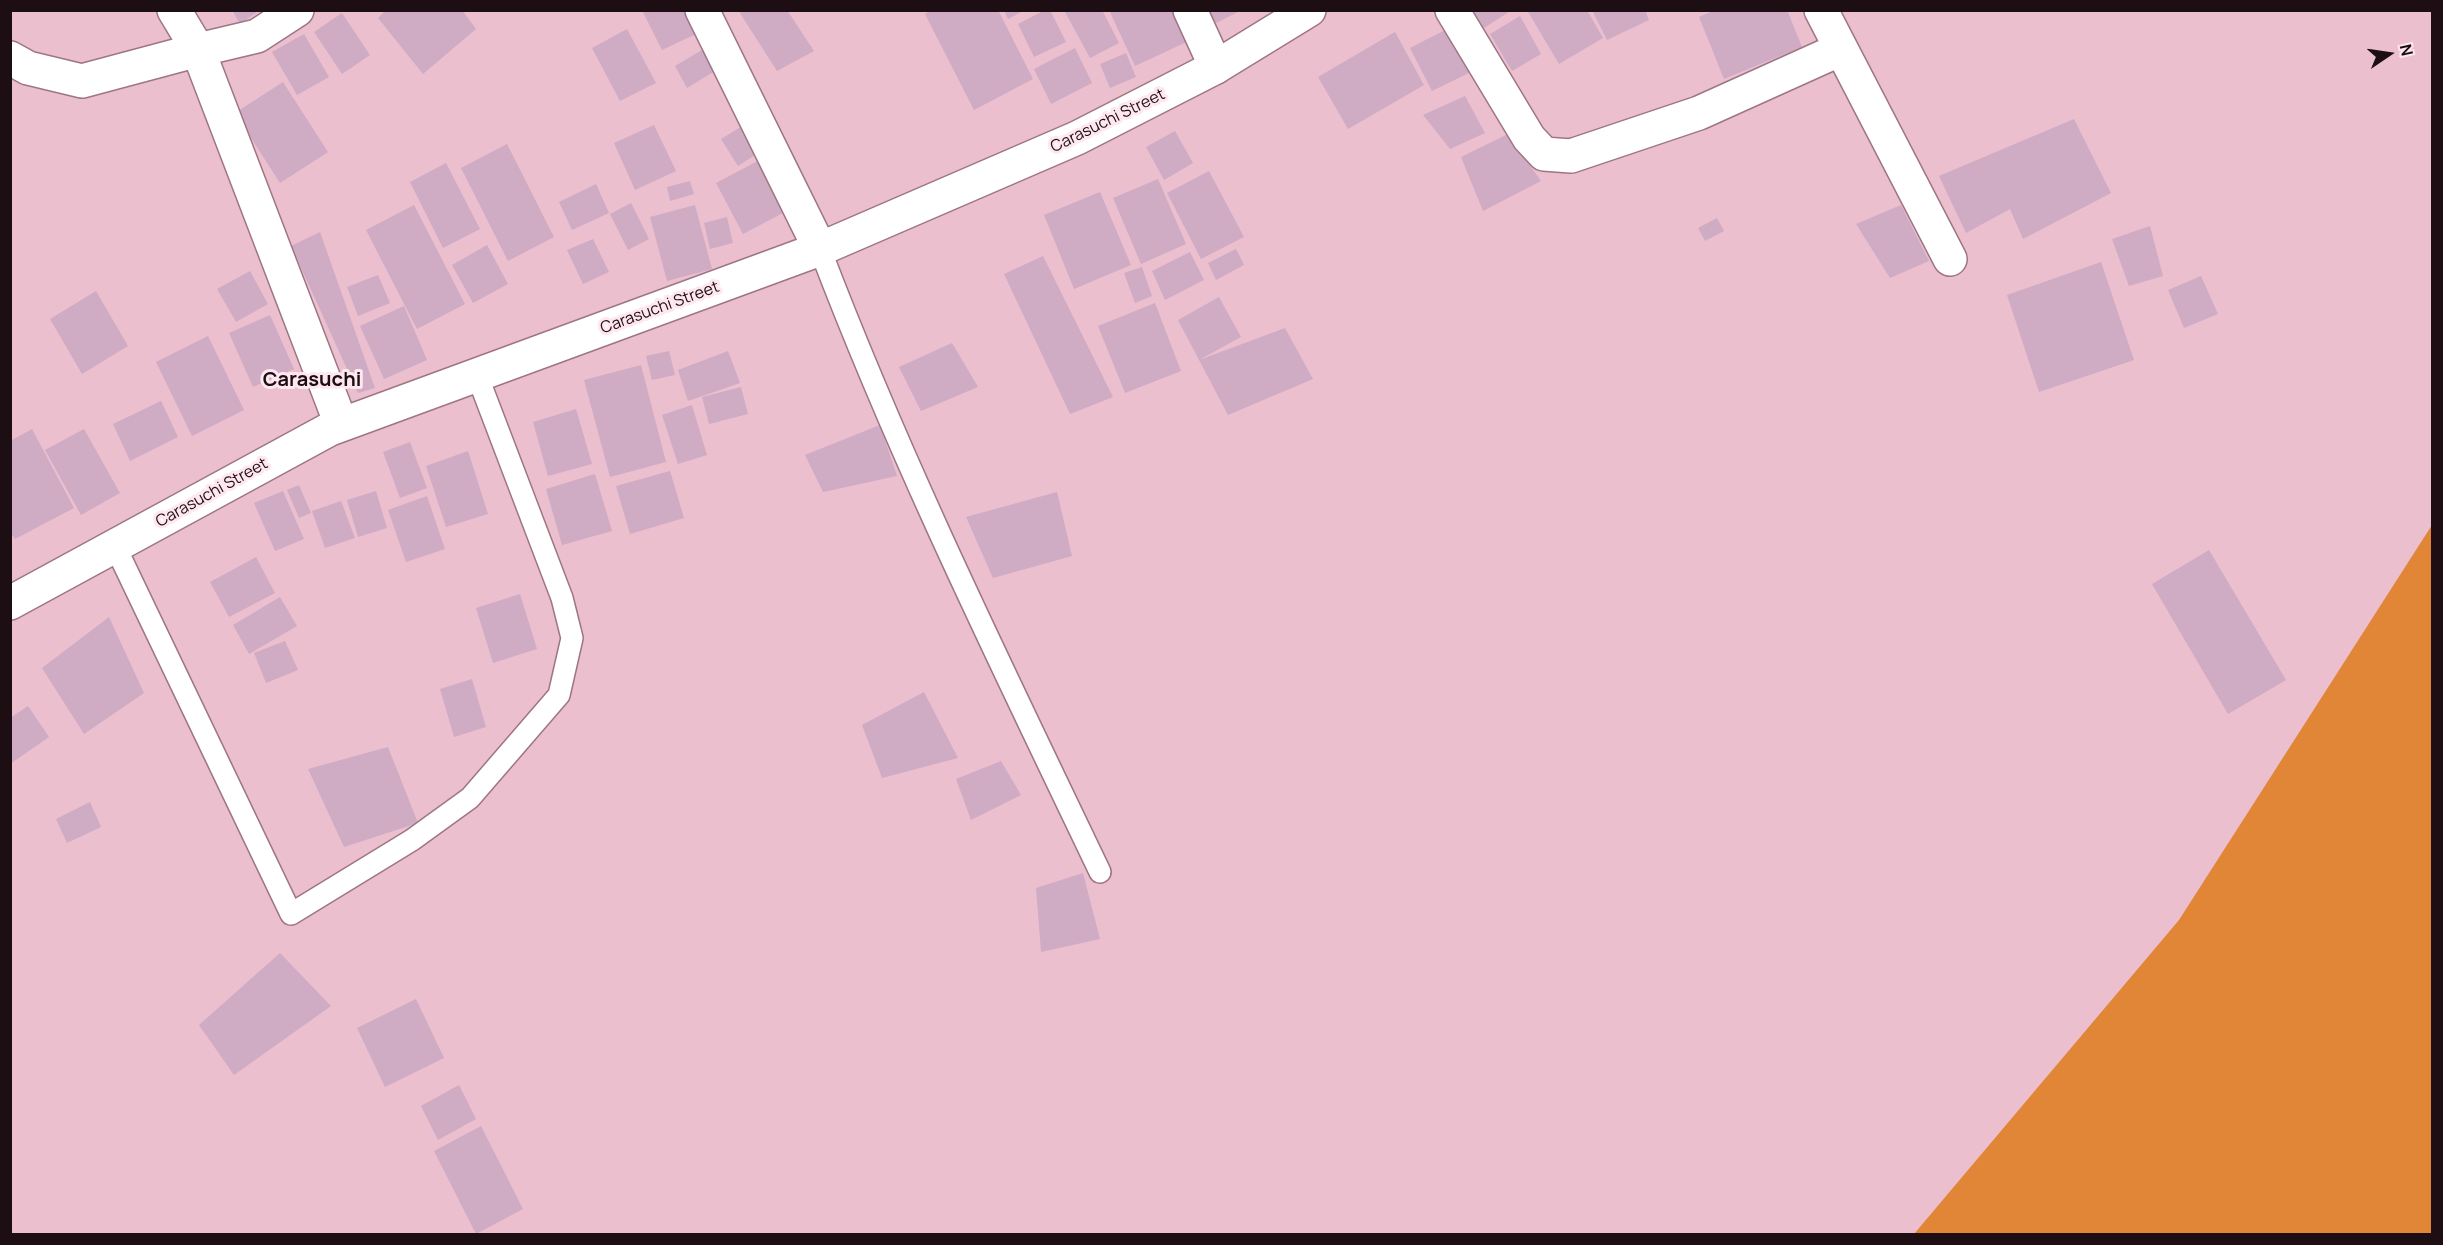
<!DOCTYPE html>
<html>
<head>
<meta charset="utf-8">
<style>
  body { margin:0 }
  #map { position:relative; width:2443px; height:1245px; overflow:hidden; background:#ebbfce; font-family:Manrope,sans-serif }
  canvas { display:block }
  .frame { position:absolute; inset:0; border:12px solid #1d0e14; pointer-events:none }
  .north { position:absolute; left:2359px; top:24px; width:60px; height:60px; -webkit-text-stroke:4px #fee7ee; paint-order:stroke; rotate:77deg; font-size:16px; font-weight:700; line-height:24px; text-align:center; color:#1d0e14 }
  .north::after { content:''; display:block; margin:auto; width:21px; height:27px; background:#1d0e14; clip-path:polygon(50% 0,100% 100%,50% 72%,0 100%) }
</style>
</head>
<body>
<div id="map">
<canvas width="2443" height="1245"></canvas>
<div class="frame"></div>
<div class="north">N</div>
</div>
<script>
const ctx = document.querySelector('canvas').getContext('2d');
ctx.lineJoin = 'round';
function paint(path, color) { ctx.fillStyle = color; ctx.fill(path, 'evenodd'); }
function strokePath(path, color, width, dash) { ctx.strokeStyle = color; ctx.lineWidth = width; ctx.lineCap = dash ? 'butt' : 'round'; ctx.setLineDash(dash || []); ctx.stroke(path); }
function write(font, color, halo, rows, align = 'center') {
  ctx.font = font + ' Manrope,sans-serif'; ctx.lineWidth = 6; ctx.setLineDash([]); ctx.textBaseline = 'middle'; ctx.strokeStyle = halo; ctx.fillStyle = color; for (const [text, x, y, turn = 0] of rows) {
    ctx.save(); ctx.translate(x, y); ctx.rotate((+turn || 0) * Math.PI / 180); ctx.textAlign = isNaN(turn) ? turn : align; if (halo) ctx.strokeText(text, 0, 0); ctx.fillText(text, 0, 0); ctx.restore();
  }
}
paint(new Path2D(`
  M 2432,525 L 2432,1234 L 1914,1234 L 2179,920 Z`), '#e18537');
paint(new Path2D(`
  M 232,10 L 260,10 L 240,24 Z
  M 386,10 L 462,10 L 476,29 L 423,74 L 378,18 Z
  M 642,10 L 687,10 L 698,33 L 662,50 Z
  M 738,10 L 787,10 L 814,51 L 777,71 Z
  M 931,10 L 998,10 L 1033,79 L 974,110 L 925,14 Z
  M 1004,10 L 1025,10 L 1008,19 Z
  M 1045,10 L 1050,10 L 1066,42 L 1034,57 L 1018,24 Z
  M 1064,10 L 1102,10 L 1119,43 L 1090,58 Z
  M 1109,10 L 1180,10 L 1193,39 L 1135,66 Z
  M 1207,10 L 1242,10 L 1214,24 Z
  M 1462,10 L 1512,10 L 1476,33 Z
  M 1527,10 L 1587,10 L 1603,38 L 1559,64 Z
  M 1592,10 L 1645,10 L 1649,20 L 1607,40 Z
  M 1715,10 L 1787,10 L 1802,47 L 1724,79 L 1699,17 Z
  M 342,13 L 370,55 L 342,74 L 314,32 Z
  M 1520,16 L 1541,54 L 1512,71 L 1490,34 Z
  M 1453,26 L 1475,70 L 1432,91 L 1410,48 Z
  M 627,29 L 656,83 L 620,101 L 592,48 Z
  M 1395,32 L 1424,85 L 1348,129 L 1318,77 Z
  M 304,34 L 329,77 L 297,95 L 272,52 Z
  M 1075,48 L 1092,83 L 1051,104 L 1034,69 Z
  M 702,50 L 715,71 L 687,88 L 675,66 Z
  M 1126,53 L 1136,77 L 1110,88 L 1100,64 Z
  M 283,82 L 328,152 L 280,183 L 235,113 Z
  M 1465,96 L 1485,133 L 1450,149 L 1423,115 Z
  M 2074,119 L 2111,193 L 2023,239 L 2010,209 L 1966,233 L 1939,176 Z
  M 747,123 L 763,150 L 738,166 L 721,139 Z
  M 654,125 L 676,171 L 635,190 L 614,143 Z
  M 1175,131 L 1193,163 L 1164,180 L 1146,147 Z
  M 1508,134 L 1541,181 L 1483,211 L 1461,157 Z
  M 507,144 L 554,237 L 508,261 L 461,168 Z
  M 771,154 L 798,205 L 743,234 L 716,183 Z
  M 446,163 L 480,229 L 443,248 L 410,182 Z
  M 1209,171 L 1244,237 L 1201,259 L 1167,193 Z
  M 1158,179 L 1186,244 L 1141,264 L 1113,198 Z
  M 690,181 L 694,194 L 670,201 L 667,187 Z
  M 596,184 L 609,213 L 572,230 L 559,202 Z
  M 1100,192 L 1131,265 L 1074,289 L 1044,215 Z
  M 631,203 L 649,239 L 628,250 L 610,214 Z
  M 414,205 L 465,304 L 417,329 L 366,230 Z
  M 695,205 L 712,269 L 667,281 L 650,217 Z
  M 1901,205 L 1929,261 L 1890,278 L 1856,224 Z
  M 727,217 L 733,243 L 710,249 L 704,223 Z
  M 1717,218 L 1724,231 L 1705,241 L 1698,228 Z
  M 2150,226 L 2163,276 L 2129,286 L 2112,239 Z
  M 320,232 L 375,388 L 358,393 L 291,246 Z
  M 593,239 L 609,272 L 583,284 L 567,250 Z
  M 487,245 L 508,284 L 473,303 L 452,265 Z
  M 1236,249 L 1244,265 L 1216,280 L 1208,263 Z
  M 1190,252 L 1204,280 L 1165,300 L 1152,271 Z
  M 1043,256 L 1113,397 L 1070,414 L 1004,274 Z
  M 2101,262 L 2134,360 L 2039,392 L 2007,295 Z
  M 1142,267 L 1152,296 L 1135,303 L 1124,273 Z
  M 250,271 L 268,304 L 236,322 L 217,289 Z
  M 378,275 L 390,303 L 358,316 L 347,287 Z
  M 2201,276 L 2218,314 L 2184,328 L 2168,290 Z
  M 96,291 L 128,346 L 82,374 L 50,319 Z
  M 1219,297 L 1241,337 L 1199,360 L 1285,328 L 1313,379 L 1228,415 L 1178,320 Z
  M 1155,303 L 1181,371 L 1125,393 L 1098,326 Z
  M 404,306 L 427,360 L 384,379 L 360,326 Z
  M 270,315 L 294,369 L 253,387 L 229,333 Z
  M 208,336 L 244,410 L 192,436 L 156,362 Z
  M 952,343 L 978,387 L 921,411 L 899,367 Z
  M 669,351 L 675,375 L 652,380 L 646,356 Z
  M 728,351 L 740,383 L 688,401 L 678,370 Z
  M 641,365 L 666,462 L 610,477 L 584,380 Z
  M 741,387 L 748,414 L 709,424 L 702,397 Z
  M 161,401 L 178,437 L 130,461 L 113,424 Z
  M 692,405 L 707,455 L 678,464 L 662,415 Z
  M 576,409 L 592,464 L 548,476 L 533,422 Z
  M 880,425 L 897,476 L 823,492 L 805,455 Z
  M 32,429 L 74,508 L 15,539 L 10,532 L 10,441 Z
  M 84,429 L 120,493 L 81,515 L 45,450 Z
  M 410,442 L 427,488 L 400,498 L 383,452 Z
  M 468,451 L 488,514 L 446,527 L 426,466 Z
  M 670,471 L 684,518 L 630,534 L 616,486 Z
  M 595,474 L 612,531 L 562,545 L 546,489 Z
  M 299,485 L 311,513 L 299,518 L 287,490 Z
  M 283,491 L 304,539 L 275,551 L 254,503 Z
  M 376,491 L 387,528 L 358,537 L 347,500 Z
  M 1057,492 L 1072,556 L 993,578 L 966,517 Z
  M 427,496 L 445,549 L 406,562 L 388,510 Z
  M 341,501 L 355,538 L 325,548 L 312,511 Z
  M 2209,550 L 2286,680 L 2228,714 L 2152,584 Z
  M 256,557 L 275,593 L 229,617 L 210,582 Z
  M 520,594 L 537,649 L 493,663 L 476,608 Z
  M 280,597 L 297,626 L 249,654 L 233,625 Z
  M 109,617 L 144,693 L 84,734 L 42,668 Z
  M 285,641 L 298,670 L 266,683 L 254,653 Z
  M 472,679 L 486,727 L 454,737 L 440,689 Z
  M 924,692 L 958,758 L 882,778 L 862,725 Z
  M 28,706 L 49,737 L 10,764 L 10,718 Z
  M 388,747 L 418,823 L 344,847 L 308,769 Z
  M 1001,761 L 1021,795 L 971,820 L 956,779 Z
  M 90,802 L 101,827 L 67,843 L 56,819 Z
  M 1083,873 L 1100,939 L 1041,952 L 1036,888 Z
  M 280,953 L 331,1006 L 234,1075 L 199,1025 Z
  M 416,999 L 444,1058 L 385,1087 L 357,1028 Z
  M 459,1085 L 476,1119 L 438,1140 L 421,1106 Z
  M 481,1126 L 523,1209 L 476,1234 L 434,1151 Z`), '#cfabc4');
const lane = new Path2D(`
  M 820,249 C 901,462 1002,667 1100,872
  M 115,546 L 291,914 L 412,840 L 470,798 L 559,695 L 572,638 L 562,598 L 477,375`);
const street = new Path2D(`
  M 174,10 L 198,50 L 257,36 L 297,10
  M 702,10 L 820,249
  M 1190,10 L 1216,67
  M 1452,10 L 1529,138 L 1544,154 L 1571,156 L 1699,113 L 1841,49
  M 1821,10 L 1950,259
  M 10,58 L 28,68 L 82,81 L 198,50 L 341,424`);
const secondary = new Path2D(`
  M 10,603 L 330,429 L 820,249 L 1077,138 L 1216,67 L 1309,10`);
strokePath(lane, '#9e7683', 24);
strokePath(street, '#9e7683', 36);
strokePath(secondary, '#9e7683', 36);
strokePath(lane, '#fff', 21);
strokePath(street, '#fff', 33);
strokePath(secondary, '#fff', 33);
write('16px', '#1d0e14', '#fee7ee', [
  ["Carasuchi Street",1108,121,-26],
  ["Carasuchi Street",660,308,-20],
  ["Carasuchi Street",212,493,-29]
]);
write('bold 20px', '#1d0e14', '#fee7ee', [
  ["Carasuchi",312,380]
]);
</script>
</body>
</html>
